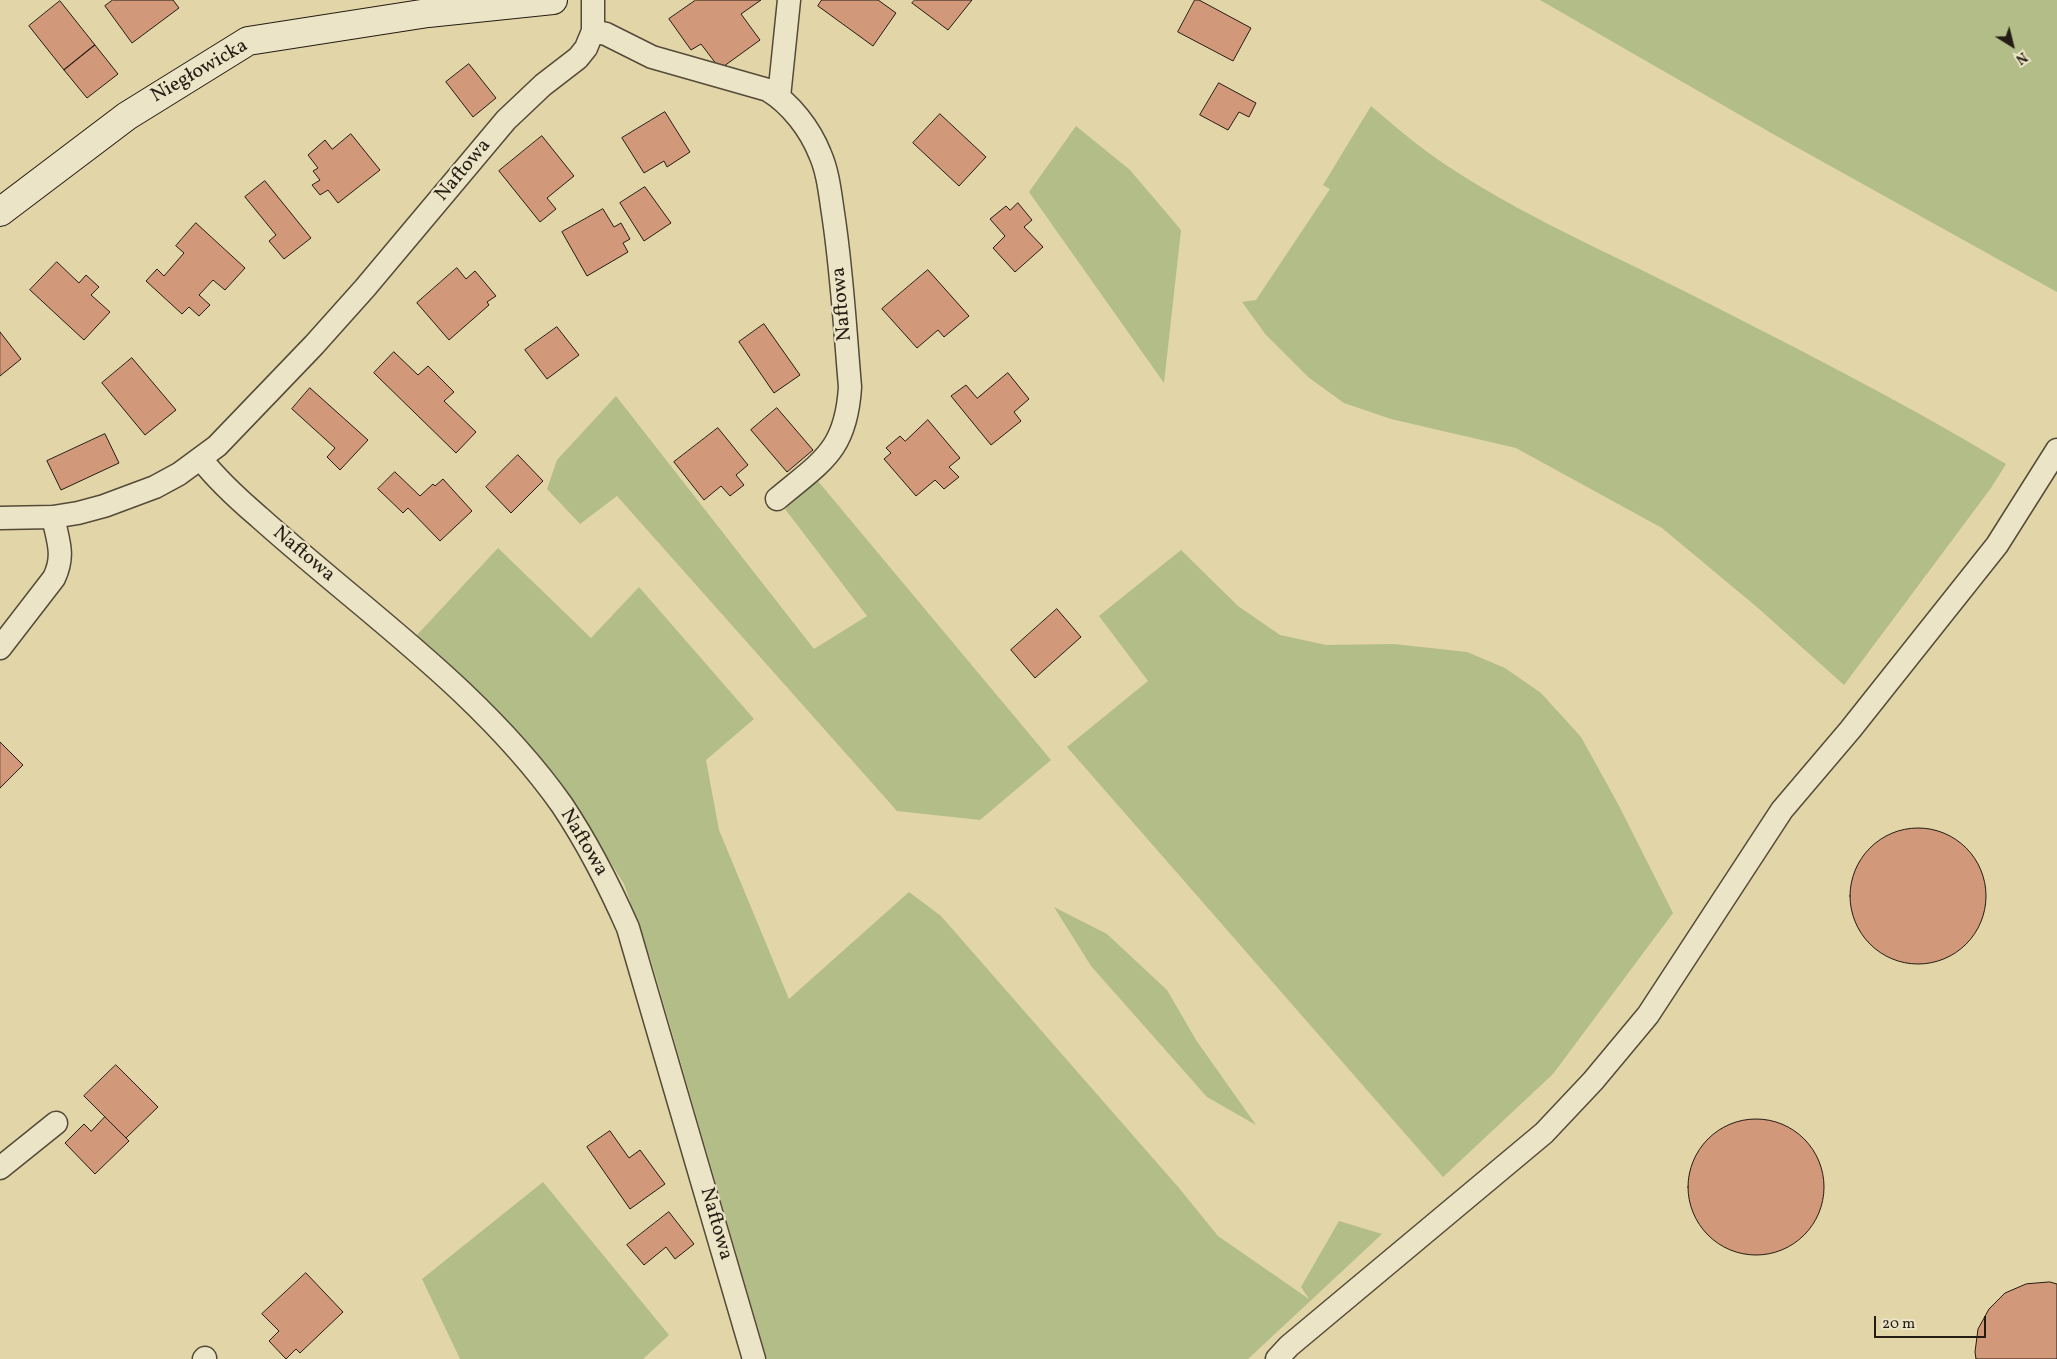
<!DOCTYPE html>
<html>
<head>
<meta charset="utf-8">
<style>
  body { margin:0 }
  #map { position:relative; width:2057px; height:1359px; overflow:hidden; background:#e2d5a8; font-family:Vollkorn,serif }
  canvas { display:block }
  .north { position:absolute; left:1987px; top:20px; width:50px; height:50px; -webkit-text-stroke:4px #ece4c6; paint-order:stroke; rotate:144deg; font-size:14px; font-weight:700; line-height:20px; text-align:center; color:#251c13 }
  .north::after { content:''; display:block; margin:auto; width:18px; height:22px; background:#251c13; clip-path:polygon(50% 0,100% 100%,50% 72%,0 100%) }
  .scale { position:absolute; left:1874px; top:1316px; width:112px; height:22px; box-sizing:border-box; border:2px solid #251c13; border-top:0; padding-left:6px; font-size:15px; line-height:18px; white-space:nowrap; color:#251c13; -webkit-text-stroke:4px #ece4c6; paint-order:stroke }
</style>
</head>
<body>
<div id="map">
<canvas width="2057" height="1359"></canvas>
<div class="north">N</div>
<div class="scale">20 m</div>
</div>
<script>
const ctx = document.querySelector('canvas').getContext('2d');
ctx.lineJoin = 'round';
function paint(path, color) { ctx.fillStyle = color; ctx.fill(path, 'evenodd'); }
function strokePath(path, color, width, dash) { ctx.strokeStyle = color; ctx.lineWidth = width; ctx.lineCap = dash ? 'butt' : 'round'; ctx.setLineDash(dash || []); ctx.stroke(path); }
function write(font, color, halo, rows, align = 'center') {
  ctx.font = font + ' Vollkorn,serif'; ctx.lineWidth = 4.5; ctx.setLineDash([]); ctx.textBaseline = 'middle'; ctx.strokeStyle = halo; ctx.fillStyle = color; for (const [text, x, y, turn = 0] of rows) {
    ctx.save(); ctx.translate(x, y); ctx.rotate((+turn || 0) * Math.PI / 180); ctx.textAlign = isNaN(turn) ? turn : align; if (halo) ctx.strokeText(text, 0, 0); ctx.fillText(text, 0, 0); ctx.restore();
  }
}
paint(new Path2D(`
  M 1540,0 L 2057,0 L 2057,292 L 1780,138 Z
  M 1371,106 C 1389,121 1407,137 1426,151 C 1502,206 1592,245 1676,287 C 1787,343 1898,399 2006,464 L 1991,488 L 1844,685 L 1758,608 L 1662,528 L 1516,448 L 1391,419 L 1344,403 L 1308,377 L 1266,335 L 1242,302 L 1256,300 L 1330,189 L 1323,185 Z
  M 1076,126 L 1130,170 L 1181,230 L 1164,383 L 1029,192 Z
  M 616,396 L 814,649 L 867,616 L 785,509 L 817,480 L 1051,760 L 980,820 L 897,811 L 617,496 L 580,524 L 547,489 L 557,460 Z
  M 498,548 L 591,638 L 639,587 L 754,719 L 706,760 L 719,830 L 789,999 L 909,892 L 941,916 L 1179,1188 L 1218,1236 L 1309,1299 L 1301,1287 L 1339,1221 L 1382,1234 L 1248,1359 L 767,1359 L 651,960 L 624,884 L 574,804 L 416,636 Z
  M 1181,550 L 1238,606 L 1280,635 L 1326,645 L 1394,644 L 1467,652 L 1505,668 L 1541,693 L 1581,737 L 1618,804 L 1673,913 L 1553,1074 L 1443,1177 L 1067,747 L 1148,681 L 1099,616 Z
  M 1054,907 L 1107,934 L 1167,990 L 1196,1040 L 1256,1125 L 1207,1097 L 1091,966 Z
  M 543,1182 L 669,1335 L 643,1359 L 460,1359 L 422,1279 Z`), '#b2bd88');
const building = new Path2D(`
  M 113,0 L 173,0 L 179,8 L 132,43 L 105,6 Z
  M 696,0 L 761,0 L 741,14 L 760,40 L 720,69 L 701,44 L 691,50 L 669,19 Z
  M 822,0 L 878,0 L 896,13 L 873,46 L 818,6 Z
  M 915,0 L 972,0 L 948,30 L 912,3 Z
  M 1195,0 L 1199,0 L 1251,28 L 1233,61 L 1178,32 Z
  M 60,1 L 95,45 L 64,70 L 29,26 Z
  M 95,45 L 118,74 L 87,98 L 64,70 Z
  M 469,64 L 496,98 L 473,117 L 446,82 Z
  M 1219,83 L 1256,103 L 1249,117 L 1239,112 L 1228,130 L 1200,115 Z
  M 665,112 L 690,152 L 667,167 L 664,161 L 644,173 L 622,138 Z
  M 940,114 L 986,157 L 959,186 L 913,143 Z
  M 351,134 L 380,170 L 338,203 L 328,190 L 320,195 L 312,185 L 320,180 L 313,171 L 318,168 L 308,155 L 325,140 L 332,149 Z
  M 542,136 L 574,176 L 547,198 L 556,209 L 540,222 L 499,171 Z
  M 265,181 L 311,238 L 284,259 L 269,241 L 276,235 L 245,197 Z
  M 645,187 L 671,223 L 644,241 L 620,203 Z
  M 1018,203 L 1032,220 L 1024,227 L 1043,247 L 1015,272 L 993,248 L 1005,236 L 990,219 L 1006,206 L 1010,210 Z
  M 603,209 L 614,227 L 621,223 L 630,239 L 623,243 L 628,252 L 587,276 L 562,232 Z
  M 196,223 L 245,268 L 225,290 L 213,280 L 199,295 L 210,305 L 199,316 L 189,307 L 182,314 L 146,281 L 157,269 L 164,276 L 184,253 L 176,246 Z
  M 57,262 L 79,283 L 86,275 L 99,287 L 91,295 L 110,312 L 84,340 L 30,290 Z
  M 457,268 L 466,279 L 475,271 L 496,296 L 487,302 L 489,305 L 449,340 L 417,303 Z
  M 928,270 L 969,316 L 944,337 L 938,330 L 917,348 L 882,309 Z
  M 764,324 L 800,375 L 774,393 L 739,342 Z
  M 557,327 L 579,355 L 547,379 L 525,350 Z
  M 0,332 L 21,359 L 0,376 Z
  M 394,352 L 418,375 L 428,366 L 454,392 L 444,401 L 476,432 L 456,453 L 374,373 Z
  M 132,358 L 176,410 L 145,435 L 102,383 Z
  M 1008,373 L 1029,399 L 1014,412 L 1021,421 L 991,445 L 951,396 L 966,385 L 977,398 Z
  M 310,388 L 368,440 L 340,470 L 327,457 L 335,448 L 292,409 Z
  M 777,408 L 813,450 L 787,472 L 751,430 Z
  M 928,420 L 960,458 L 949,467 L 959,477 L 944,489 L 935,480 L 916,496 L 884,459 L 891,453 L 886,448 L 900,436 L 905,441 Z
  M 718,428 L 748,465 L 736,475 L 744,485 L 730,496 L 721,486 L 704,500 L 674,462 Z
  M 105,434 L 119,463 L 61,490 L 47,461 Z
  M 518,455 L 543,481 L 511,513 L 486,487 Z
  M 395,472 L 420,496 L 433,484 L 435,486 L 443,479 L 472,511 L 440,541 L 408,508 L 403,513 L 378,489 Z
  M 1057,609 L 1081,637 L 1035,678 L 1011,650 Z
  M 0,742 L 23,765 L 0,788 Z
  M1850 896a68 68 0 1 1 136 0a68 68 0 1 1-136 0Z
  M 116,1065 L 158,1107 L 126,1138 L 84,1096 Z
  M 105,1117 L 129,1141 L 95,1174 L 65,1143 L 84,1124 L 91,1131 Z
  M1688 1187a68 68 0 1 1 136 0a68 68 0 1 1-136 0Z
  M 610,1131 L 629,1158 L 640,1150 L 665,1184 L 630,1209 L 587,1147 Z
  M 669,1212 L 694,1244 L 675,1259 L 666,1247 L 644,1265 L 627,1245 Z
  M 306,1273 L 343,1312 L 300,1353 L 296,1349 L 286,1359 L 269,1341 L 279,1331 L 262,1314 Z
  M 2050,1282 L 2057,1284 L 2057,1359 L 1976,1359 L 1975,1352 L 1978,1329 L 1989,1309 L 2005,1293 L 2026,1284 Z`);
paint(building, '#d19879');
strokePath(building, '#251c13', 1);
const lane = new Path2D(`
  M 593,31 L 606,34 L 652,57 L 768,90 C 791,104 810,129 820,154 C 828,172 830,193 833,213 C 842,271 845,329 850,387 C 846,451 822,461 777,499
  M 779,97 L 789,0
  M 201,459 C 218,481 238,499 259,517 C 288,543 318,568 348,593 C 425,657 504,723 562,805 C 588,844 609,885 628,928 L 754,1359
  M 0,518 L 53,517 L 78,513 L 104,506 L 155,487 L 179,474 L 217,446 L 314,345 L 365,288 L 506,120 L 543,85 L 578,58 L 586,48 L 593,31 L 593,0
  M 0,648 L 54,578 C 65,555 58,541 53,517
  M 0,1168 L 56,1123
  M 204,1359 L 205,1358
  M 1277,1359 L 1289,1346 L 1544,1133 L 1593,1081 L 1648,1015 L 1782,810 L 1850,730 L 1997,545 L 2057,450`);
const secondary = new Path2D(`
  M 0,212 L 127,116 L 248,41 L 428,13 L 553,0`);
strokePath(lane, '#544a38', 25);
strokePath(secondary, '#251c13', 30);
strokePath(lane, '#ece4c6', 22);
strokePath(secondary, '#ece4c6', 28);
write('20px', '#251c13', '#ece4c6', [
  ["Niegłowicka",200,72,-30],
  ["Naftowa",464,171,-50],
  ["Naftowa",843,304,-95],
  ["Naftowa",303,555,40],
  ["Naftowa",583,843,59],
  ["Naftowa",715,1224,74]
]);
</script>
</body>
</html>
